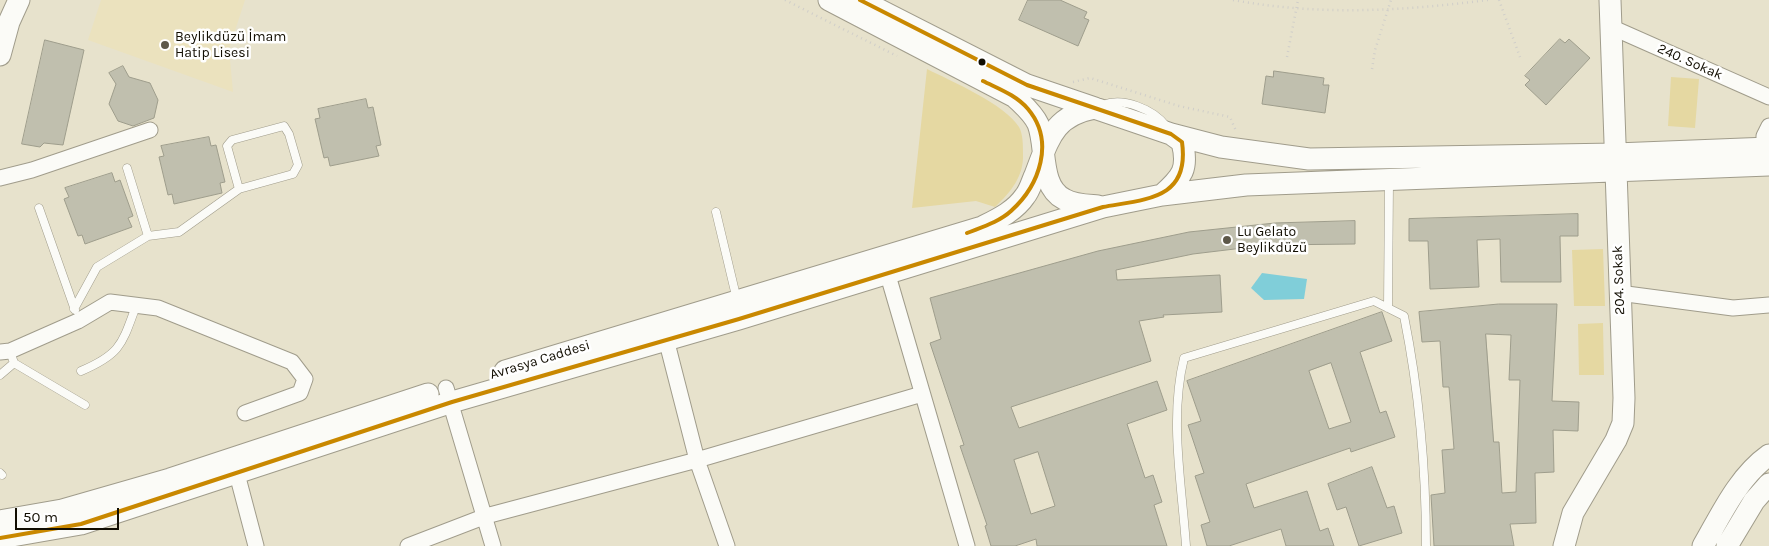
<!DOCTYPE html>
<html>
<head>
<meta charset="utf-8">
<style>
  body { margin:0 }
  #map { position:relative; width:1769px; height:546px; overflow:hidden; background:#e7e2cc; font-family:Karla,sans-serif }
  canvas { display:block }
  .scale { position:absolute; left:15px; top:508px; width:104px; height:22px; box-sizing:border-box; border:2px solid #120e02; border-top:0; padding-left:6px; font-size:15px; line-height:18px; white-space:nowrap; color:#120e02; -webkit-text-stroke:4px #fff; paint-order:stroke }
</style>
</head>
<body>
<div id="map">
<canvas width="1769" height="546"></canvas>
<div class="scale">50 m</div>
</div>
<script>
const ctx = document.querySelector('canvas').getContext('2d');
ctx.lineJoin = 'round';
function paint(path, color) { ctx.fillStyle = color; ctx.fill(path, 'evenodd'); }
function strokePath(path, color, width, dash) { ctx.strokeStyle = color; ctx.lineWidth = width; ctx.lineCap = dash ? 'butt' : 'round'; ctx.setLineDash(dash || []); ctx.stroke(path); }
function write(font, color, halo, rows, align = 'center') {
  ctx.font = font + ' Karla,sans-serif'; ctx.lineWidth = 5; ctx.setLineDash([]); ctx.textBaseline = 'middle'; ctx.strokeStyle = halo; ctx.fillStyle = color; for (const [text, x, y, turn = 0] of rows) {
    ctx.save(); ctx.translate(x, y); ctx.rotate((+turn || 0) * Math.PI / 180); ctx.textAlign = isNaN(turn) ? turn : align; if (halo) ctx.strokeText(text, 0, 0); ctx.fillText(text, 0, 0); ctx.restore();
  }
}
paint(new Path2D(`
  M 101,0 L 245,0 L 229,49 L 233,92 L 88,40 Z`), '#ebe2be');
paint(new Path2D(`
  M 927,69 C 951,81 1005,104 1019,127 C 1023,134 1023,145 1023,154 C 1024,176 1011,192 995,207 L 976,201 L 912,208 Z
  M 1671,77 L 1699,79 L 1695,128 L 1668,126 Z
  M 1603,249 L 1605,306 L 1574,306 L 1572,250 Z
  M 1603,323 L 1604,375 L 1579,375 L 1578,324 Z`), '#e5d8a2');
paint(new Path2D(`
  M 1262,273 L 1307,279 L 1304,299 L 1264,300 L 1251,288 Z`), '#80ced9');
const building = new Path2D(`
  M 1028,0 L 1060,0 L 1087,12 L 1084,18 L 1089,20 L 1078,46 L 1019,20 Z
  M 1560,39 L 1565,43 L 1569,39 L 1590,58 L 1546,105 L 1525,85 L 1530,80 L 1525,76 Z
  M 45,40 L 84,50 L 63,145 L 44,143 L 40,147 L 22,144 Z
  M 123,66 L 129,77 L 150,83 L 158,100 L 154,118 L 133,126 L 118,121 L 109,104 L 116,84 L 109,73 Z
  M 1274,71 L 1324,78 L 1323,85 L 1329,85 L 1325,113 L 1262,104 L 1266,76 L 1273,77 Z
  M 366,99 L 368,108 L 373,107 L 381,145 L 376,146 L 379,156 L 330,166 L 328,157 L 324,158 L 315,119 L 320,118 L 318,109 Z
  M 209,137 L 211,146 L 216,145 L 225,182 L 220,183 L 222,193 L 174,204 L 172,194 L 168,195 L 159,157 L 164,156 L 161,146 Z
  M 112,173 L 115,182 L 120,180 L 133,216 L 128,218 L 132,227 L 85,244 L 82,235 L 78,236 L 64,199 L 69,197 L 65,188 Z
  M 1578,214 L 1578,236 L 1560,236 L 1561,282 L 1501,282 L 1500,239 L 1477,240 L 1479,287 L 1430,289 L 1428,241 L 1409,241 L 1409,219 Z
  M 1355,221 L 1355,244 L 1268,245 L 1193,254 L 1116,270 L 1117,280 L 1220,275 L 1222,312 L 1163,315 L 1164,317 L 1139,321 L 1151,361 L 1011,407 L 1019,428 L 1157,381 L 1167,410 L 1127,424 L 1145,478 L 1153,475 L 1162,502 L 1154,505 L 1167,546 L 1037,546 L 1036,539 L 1015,546 L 991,546 L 985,526 L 987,525 L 960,446 L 964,445 L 930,343 L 941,339 L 930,298 L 1098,251 L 1189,232 L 1275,223 ZM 1038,452 L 1055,506 L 1031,514 L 1014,460 Z
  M 1499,304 L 1557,304 L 1552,401 L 1579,402 L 1578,431 L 1553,430 L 1554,472 L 1535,473 L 1536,523 L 1510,524 L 1514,546 L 1434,546 L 1431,495 L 1445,493 L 1442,450 L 1454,449 L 1449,387 L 1443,387 L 1440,341 L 1422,342 L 1419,312 ZM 1486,334 L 1511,335 L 1509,380 L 1520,380 L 1516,492 L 1502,493 L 1499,442 L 1494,442 Z
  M 1382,312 L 1392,341 L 1360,352 L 1380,413 L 1386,411 L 1395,437 L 1351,452 L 1350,448 L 1246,484 L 1254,508 L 1307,491 L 1320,531 L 1328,528 L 1334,546 L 1286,546 L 1281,529 L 1229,546 L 1207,546 L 1201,525 L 1210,522 L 1195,476 L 1204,473 L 1188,425 L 1201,421 L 1187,381 ZM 1331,363 L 1351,422 L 1329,429 L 1309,371 Z
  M 1372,467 L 1387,508 L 1394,506 L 1402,533 L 1359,546 L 1346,507 L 1337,510 L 1328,484 Z`);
paint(building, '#c0bfae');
strokePath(building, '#9e9d8c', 1);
const lane = new Path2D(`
  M 1103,105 C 1123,97 1153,109 1166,126
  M 127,168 L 148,236
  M 39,208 L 75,310
  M 716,212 L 737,300
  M 1388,308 L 1389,182
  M 74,309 L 97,267 L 148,236 L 179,232 L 239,189 L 293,174 L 298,165 L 289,134 L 284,126 L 232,140 L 227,146 L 239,189
  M 10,351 L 14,363 L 85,405
  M 81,371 C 121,354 122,344 136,306
  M 0,375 L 14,363
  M 0,473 L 2,475
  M 1186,546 C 1182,485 1169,419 1184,358 L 1374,301 L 1404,316 C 1419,391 1426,470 1426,546`);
const street = new Path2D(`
  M 1611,27 L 1769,97
  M 1764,148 L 1764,136 L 1769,126
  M 0,178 L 32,170 L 150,130
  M 887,272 L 967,546
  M 1619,293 L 1733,308 L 1769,305
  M 0,352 L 10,351 L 78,321 L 110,302 L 158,308 L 292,362 L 305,379 L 300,393 L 245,413
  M 446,388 L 493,546
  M 232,465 L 237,474 L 256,546
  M 408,546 L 486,516 L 697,460 L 666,339
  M 727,546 L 697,460 L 922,394`);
const secondary = new Path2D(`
  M 829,0 L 1015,97 C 1023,105 1033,113 1038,124 C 1047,147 1039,186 1064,199 C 1074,205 1087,205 1098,206
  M 860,0 L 1027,85 L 1171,134 L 1221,147 L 1309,159 L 1616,154 L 1769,148
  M 0,55 L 9,22 L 19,0
  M 1162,195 C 1182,177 1189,169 1182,142 L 1171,134
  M 505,371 L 982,227 C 998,219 1015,211 1025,196 C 1030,190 1032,181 1035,175 C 1049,139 1053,116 1095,108
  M 0,521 L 62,510 L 170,479 L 428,394
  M 0,538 L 81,524 L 452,402 L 739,319 L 1103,207 L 1162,195 L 1246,185 L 1769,165
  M 1564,546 L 1573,513 L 1616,440 L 1623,423 L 1624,398 L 1610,0
  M 1703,546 C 1721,515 1738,477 1769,455
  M 1727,546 L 1754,501 L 1769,484`);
strokePath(lane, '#a09c8b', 9);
strokePath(street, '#a09c8b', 17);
strokePath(secondary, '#a09c8b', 23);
strokePath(new Path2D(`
  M 785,0 L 897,56
  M 1233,0 C 1321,16 1401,11 1488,0
  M 1499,0 L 1520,57
  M 1287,57 L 1298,0
  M 1372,69 L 1375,50 L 1391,0
  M 1073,82 L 1090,78 L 1179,106 L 1230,117 L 1236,131`), '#d0cec9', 2.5, [1, 4]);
strokePath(lane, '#fbfbf7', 8);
strokePath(street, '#fbfbf7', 15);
strokePath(secondary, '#fbfbf7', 21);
strokePath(new Path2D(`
  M 967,233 C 982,227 999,222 1011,211 C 1040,185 1055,141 1028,109 C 1016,95 999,89 983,81
  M 0,538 L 81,524 L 452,402 L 739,319 L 1103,207 C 1147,199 1190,199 1182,142 L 1171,134 L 1027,85 L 860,0`), '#c98800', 4);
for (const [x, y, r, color] of [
  [165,45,5,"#5d5849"],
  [982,62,4.5,"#120e02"],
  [1227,240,5,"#5d5849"]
]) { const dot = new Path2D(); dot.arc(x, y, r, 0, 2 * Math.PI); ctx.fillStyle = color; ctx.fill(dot); strokePath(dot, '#fff', 2); }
write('14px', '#120e02', '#fff', [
  ["Beylikdüzü İmam",175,37],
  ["Hatip Lisesi",175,53],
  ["Lu Gelato",1237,232],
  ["Beylikdüzü",1237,248]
], 'left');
write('14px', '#120e02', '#fff', [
  ["240. Sokak",1690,62,24],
  ["204. Sokak",1619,280,-92],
  ["Avrasya Caddesi",540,360,-17]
]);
</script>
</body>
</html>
